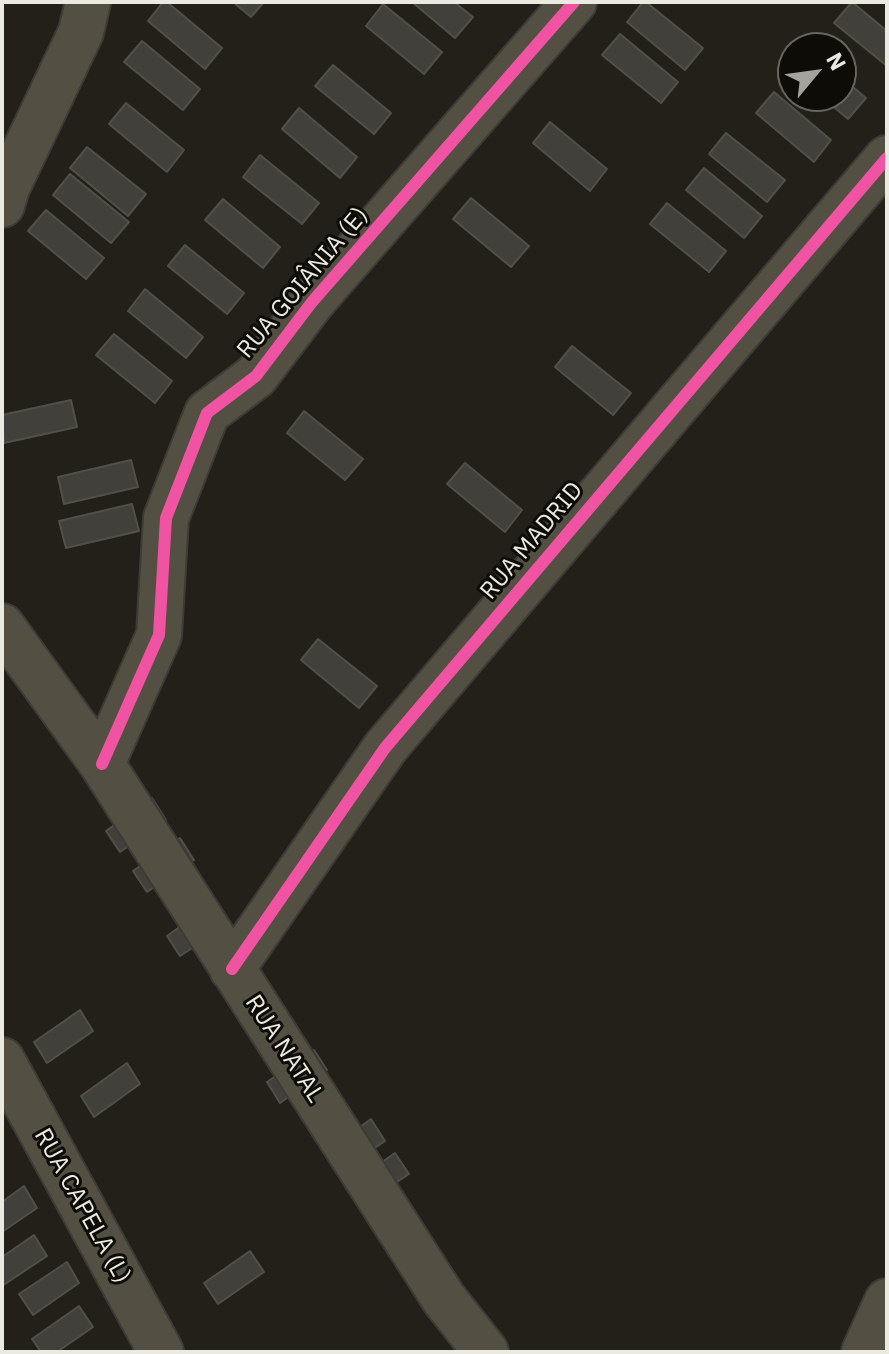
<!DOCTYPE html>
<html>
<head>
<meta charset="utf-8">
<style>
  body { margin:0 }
  #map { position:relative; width:889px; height:1354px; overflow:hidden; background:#222018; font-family:"IBM Plex Sans",sans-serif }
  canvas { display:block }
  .frame { position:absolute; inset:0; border:4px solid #ebeae1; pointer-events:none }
  .north { position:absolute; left:777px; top:32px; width:80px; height:80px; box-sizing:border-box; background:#0d0c06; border:2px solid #66655e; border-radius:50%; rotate:61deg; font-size:22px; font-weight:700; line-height:32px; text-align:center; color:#ebeae1 }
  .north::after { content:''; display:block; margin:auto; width:28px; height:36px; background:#a5a39b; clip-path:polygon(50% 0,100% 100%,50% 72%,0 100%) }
</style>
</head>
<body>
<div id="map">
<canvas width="889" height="1354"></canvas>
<div class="frame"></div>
<div class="north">N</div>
</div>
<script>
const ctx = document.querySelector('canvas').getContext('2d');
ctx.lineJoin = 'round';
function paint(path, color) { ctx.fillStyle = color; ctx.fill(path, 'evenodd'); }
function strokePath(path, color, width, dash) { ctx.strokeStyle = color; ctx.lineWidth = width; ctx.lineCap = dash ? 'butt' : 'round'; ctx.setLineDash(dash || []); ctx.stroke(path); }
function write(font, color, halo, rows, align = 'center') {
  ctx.font = font + ' "IBM Plex Sans",sans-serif'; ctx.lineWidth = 6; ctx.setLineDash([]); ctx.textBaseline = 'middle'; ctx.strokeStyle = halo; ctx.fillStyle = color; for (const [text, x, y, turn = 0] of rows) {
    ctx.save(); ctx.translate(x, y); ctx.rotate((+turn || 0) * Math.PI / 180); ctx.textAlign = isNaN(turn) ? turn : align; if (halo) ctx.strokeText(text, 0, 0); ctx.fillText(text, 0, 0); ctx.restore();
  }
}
const building = new Path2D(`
  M 163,2 L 167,2 L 222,48 L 205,69 L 148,21 Z
  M 233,2 L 264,2 L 251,17 Z
  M 412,2 L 454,2 L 473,17 L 455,38 Z
  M 643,2 L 646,2 L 703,48 L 685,70 L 627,22 Z
  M 852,2 L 887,31 L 887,66 L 834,23 Z
  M 383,4 L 442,52 L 424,74 L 366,26 Z
  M 620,34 L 678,82 L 661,103 L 602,55 Z
  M 142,41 L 200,89 L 183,110 L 124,62 Z
  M 333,65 L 391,113 L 374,134 L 315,86 Z
  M 841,77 L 866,98 L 848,119 L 821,96 L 841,96 Z
  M 774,92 L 831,140 L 814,162 L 756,113 Z
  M 126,103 L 184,150 L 167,172 L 109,124 Z
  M 299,108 L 357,157 L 340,178 L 282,129 Z
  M 550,122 L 607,169 L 590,191 L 533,143 Z
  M 726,133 L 785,180 L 767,202 L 709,154 Z
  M 87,147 L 146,194 L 128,216 L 70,168 Z
  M 260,155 L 319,203 L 302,224 L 243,177 Z
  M 704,168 L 762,216 L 744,238 L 686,190 Z
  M 70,174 L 129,222 L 111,243 L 53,195 Z
  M 471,198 L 529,246 L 511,267 L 453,219 Z
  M 223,199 L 280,247 L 263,268 L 205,220 Z
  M 667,203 L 726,251 L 709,272 L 650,224 Z
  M 46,210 L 104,258 L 86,279 L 28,231 Z
  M 185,245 L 244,293 L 227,314 L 168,266 Z
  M 145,289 L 203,337 L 186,358 L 128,311 Z
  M 114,334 L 172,381 L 155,403 L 96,355 Z
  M 572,346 L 631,393 L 613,415 L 555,367 Z
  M 71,400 L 77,427 L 4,443 L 2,415 Z
  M 304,411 L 363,459 L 345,480 L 287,433 Z
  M 131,460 L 138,487 L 64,504 L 58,477 Z
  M 465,463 L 522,510 L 505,532 L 447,484 Z
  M 132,504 L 139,531 L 66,548 L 59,521 Z
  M 318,639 L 377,686 L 359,708 L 301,660 Z
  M 152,798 L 166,820 L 120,852 L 106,831 Z
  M 180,838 L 194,860 L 147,892 L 133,871 Z
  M 213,903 L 227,925 L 180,956 L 167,936 Z
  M 80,1010 L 93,1031 L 47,1063 L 34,1042 Z
  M 314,1050 L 327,1070 L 280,1103 L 267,1082 Z
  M 127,1063 L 140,1084 L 94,1117 L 81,1096 Z
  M 371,1119 L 385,1141 L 338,1173 L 325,1152 Z
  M 395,1153 L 409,1174 L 362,1205 L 349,1185 Z
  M 24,1186 L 37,1208 L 2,1232 L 2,1202 Z
  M 34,1235 L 47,1256 L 2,1286 L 2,1257 Z
  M 250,1251 L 264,1272 L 218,1304 L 204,1283 Z
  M 67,1262 L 79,1283 L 33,1315 L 19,1294 Z
  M 79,1306 L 93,1327 L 57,1352 L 41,1352 L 32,1339 Z`);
paint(building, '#42403a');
strokePath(building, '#504f48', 2);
const street = new Path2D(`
  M 2,205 L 7,188 L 81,32 L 88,2
  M 2,626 L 102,764 L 444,1299 L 486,1352
  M 102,764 L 159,635 L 166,518 L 207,413 L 256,376 L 312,302 L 574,2
  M 232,969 L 385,748 L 887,158
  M 2,1060 L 161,1352
  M 864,1352 L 887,1301`);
strokePath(street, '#3d3b35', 48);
strokePath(street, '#535043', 44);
strokePath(new Path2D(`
  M 102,764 L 159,635 L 166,518 L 207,413 L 256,376 L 312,302 L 574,2
  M 232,969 L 385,748 L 887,158`), '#f153a3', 12);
write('24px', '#ebeae1', '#0d0c06', [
  ["RUA GOIÂNIA (E)",303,283,-50],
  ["RUA MADRID",532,541,-50],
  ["RUA NATAL",284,1049,57],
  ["RUA CAPELA (L)",82,1206,61]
]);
</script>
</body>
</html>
